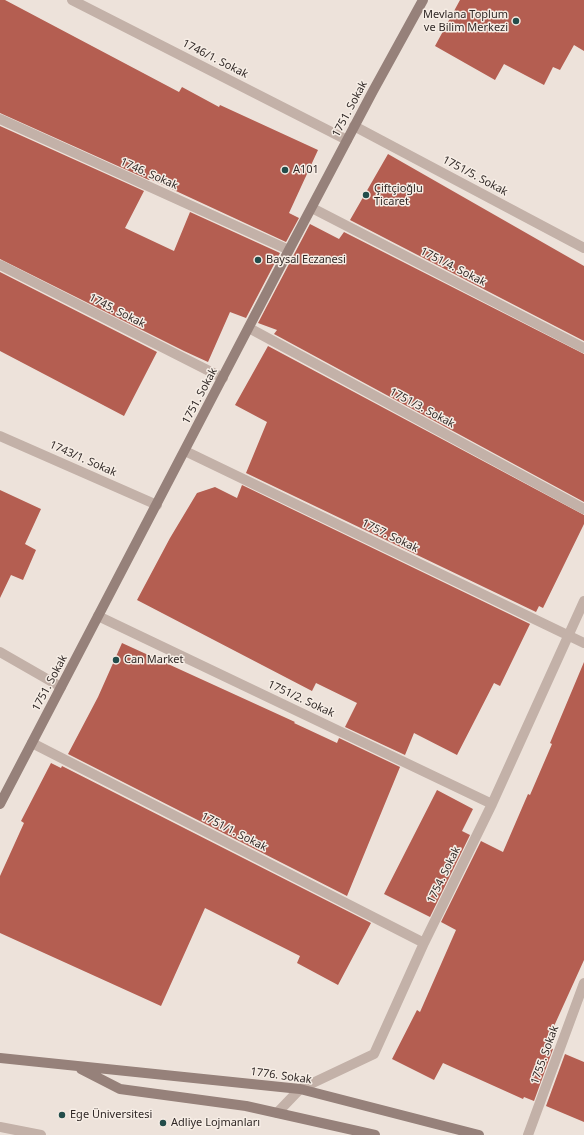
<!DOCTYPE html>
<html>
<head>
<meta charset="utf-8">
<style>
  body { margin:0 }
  canvas { display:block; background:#ede2da }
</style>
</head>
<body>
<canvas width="584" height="1135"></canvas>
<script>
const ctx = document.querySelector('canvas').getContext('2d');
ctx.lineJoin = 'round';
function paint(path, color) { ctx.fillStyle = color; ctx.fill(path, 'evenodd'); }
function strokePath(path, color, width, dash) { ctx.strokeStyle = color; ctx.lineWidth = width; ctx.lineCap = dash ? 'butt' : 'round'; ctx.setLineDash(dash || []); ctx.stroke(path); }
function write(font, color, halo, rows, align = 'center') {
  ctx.font = font + ' "Noto Sans",sans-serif'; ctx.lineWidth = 3; ctx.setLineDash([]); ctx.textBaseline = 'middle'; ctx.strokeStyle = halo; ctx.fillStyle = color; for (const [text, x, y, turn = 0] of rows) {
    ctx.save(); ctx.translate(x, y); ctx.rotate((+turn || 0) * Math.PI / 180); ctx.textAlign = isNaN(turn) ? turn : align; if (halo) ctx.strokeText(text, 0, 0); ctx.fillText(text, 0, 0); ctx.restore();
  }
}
paint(new Path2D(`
  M 0,0 L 5,0 L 179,92 L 182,87 L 219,107 L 220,105 L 318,150 L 289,213 L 299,218 L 286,242 L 150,179 L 149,180 L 0,113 Z
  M 460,0 L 584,0 L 584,51 L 574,45 L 560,70 L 553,67 L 544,85 L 504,64 L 495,80 L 435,46 Z
  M 0,126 L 144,191 L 125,228 L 174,251 L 190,212 L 280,253 L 246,318 L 230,312 L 208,362 L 184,351 L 0,259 Z
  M 388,154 L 584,266 L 584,341 L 350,220 Z
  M 310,224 L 339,239 L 344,232 L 584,354 L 584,502 L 274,334 L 277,330 L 258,323 Z
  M 0,272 L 157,352 L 124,416 L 0,351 Z
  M 268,346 L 584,515 L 584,524 L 543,608 L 539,606 L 536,612 L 246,473 L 267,422 L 235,405 Z
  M 242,485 L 530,624 L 500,686 L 494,683 L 457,755 L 414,733 L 405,755 L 345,727 L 357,703 L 316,683 L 312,691 L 137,600 L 170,538 L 197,493 L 215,487 L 237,498 Z
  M 0,490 L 41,509 L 25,544 L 36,550 L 23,580 L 11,575 L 0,598 Z
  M 122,643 L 295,722 L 294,723 L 337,743 L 339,738 L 400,767 L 347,896 L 68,754 L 98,697 Z
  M 584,662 L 584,960 L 545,1046 L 553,1049 L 534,1101 L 524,1097 L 523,1099 L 443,1063 L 434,1080 L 392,1059 L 417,1010 L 420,1012 L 456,930 L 441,922 L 481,841 L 503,852 L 528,794 L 530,795 L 552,744 L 550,743 Z
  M 51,763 L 61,768 L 62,766 L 371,923 L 338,985 L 297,963 L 300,956 L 205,908 L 161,1006 L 0,933 L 0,876 L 24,823 L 21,821 Z
  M 437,790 L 473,809 L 462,831 L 470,835 L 430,917 L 384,894 Z
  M 565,1054 L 584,1062 L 584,1122 L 546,1106 Z`), '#b45e51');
strokePath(new Path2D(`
  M 72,0 L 347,140
  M 0,119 L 289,250
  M 354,126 L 584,248
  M 312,208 L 584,348
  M 0,265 L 223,378
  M 249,328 L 584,509
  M 0,436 L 157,505
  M 185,451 L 584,643
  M 98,616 L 492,804
  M 0,652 L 61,687
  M 32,743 L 424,943
  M 277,1113 L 300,1089 L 374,1054 L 424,943 L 492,804 L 584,601
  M 0,1127 L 41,1135
  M 528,1135 L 584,983`), '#c3b1a8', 10);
strokePath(new Path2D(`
  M 0,804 L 289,250 L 373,91 L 423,0
  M 0,1058 L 300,1089 L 479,1135
  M 81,1069 L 120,1089 L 246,1106 L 375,1135`), '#96817a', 10);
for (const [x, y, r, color] of [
  [516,21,4,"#234d4b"],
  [285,170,4,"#234d4b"],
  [366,195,4,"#234d4b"],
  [258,260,4,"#234d4b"],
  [116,660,4,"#234d4b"],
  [62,1115,4,"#234d4b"],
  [163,1123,4,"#234d4b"]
]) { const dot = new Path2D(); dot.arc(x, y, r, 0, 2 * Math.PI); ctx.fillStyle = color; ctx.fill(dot); strokePath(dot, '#f6ede5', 1.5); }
write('11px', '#312927', '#f6ede5', [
  ["Mevlana Toplum",508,15,"right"],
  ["ve Bilim Merkezi",508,28,"right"],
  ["A101",293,170],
  ["Çiftçioğlu",374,189],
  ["Ticaret",374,202],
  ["Baysal Eczanesi",266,260],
  ["Can Market",124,660],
  ["Ege Üniversitesi",70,1115],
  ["Adliye Lojmanları",171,1123]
], 'left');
write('11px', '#312927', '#f6ede5', [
  ["1746/1. Sokak",215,59,27],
  ["1751. Sokak",350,109,-62],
  ["1746. Sokak",149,174,24],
  ["1751/5. Sokak",475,176,28],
  ["1751/4. Sokak",453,267,27],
  ["1745. Sokak",117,311,27],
  ["1751. Sokak",200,396,-62],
  ["1751/3. Sokak",422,408,28],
  ["1743/1. Sokak",83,459,24],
  ["1757. Sokak",390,536,26],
  ["1751. Sokak",50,683,-62],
  ["1751/2. Sokak",301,699,25],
  ["1751/1. Sokak",234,832,27],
  ["1754. Sokak",444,875,-64],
  ["1755. Sokak",545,1055,-70],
  ["1776. Sokak",281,1076,8]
]);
</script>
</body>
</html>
